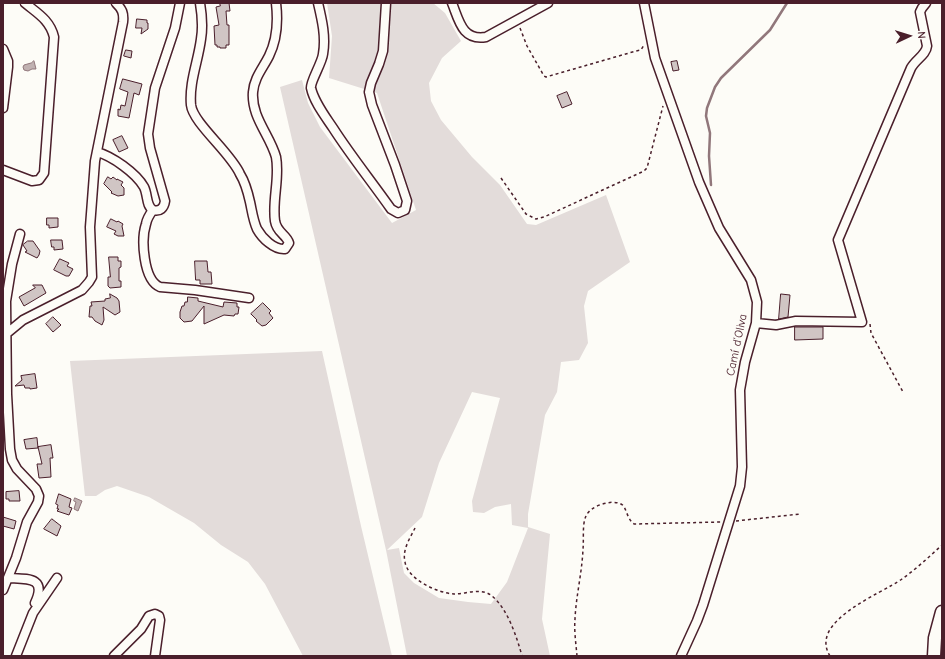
<!DOCTYPE html>
<html>
<head>
<meta charset="utf-8">
<style>
  body { margin:0 }
  #map { position:relative; width:945px; height:659px; overflow:hidden; background:#fdfcf7; font-family:"Comic Neue",sans-serif }
  canvas { display:block }
  .frame { position:absolute; inset:0; border:4px solid #4a1f2b; pointer-events:none }
  .north { position:absolute; left:889px; top:16px; width:40px; height:40px; -webkit-text-stroke:3px #fdfcf7; paint-order:stroke; rotate:86deg; font-size:11px; font-weight:700; line-height:16px; text-align:center; color:#4a1f2b }
  .north::after { content:''; display:block; margin:auto; width:14px; height:18px; background:#4a1f2b; clip-path:polygon(50% 0,100% 100%,50% 72%,0 100%) }
</style>
</head>
<body>
<div id="map">
<canvas width="945" height="659"></canvas>
<div class="frame"></div>
<div class="north">N</div>
</div>
<script>
const ctx = document.querySelector('canvas').getContext('2d');
ctx.lineJoin = 'round';
function paint(path, color) { ctx.fillStyle = color; ctx.fill(path, 'evenodd'); }
function strokePath(path, color, width, dash) { ctx.strokeStyle = color; ctx.lineWidth = width; ctx.lineCap = dash ? 'butt' : 'round'; ctx.setLineDash(dash || []); ctx.stroke(path); }
function write(font, color, halo, rows, align = 'center') {
  ctx.font = font + ' "Comic Neue",sans-serif'; ctx.lineWidth = 3; ctx.setLineDash([]); ctx.textBaseline = 'middle'; ctx.strokeStyle = halo; ctx.fillStyle = color; for (const [text, x, y, turn = 0] of rows) {
    ctx.save(); ctx.translate(x, y); ctx.rotate((+turn || 0) * Math.PI / 180); ctx.textAlign = isNaN(turn) ? turn : align; if (halo) ctx.strokeText(text, 0, 0); ctx.fillText(text, 0, 0); ctx.restore();
  }
}
paint(new Path2D(`
  M 327,3 L 433,3 L 445,13 L 461,41 L 442,58 L 429,83 L 431,101 L 441,120 L 472,157 L 500,185 L 527,224 L 536,225 L 606,195 L 630,262 L 588,291 L 584,306 L 588,343 L 579,360 L 561,362 L 557,392 L 545,415 L 528,514 L 528,527 L 550,534 L 542,619 L 550,656 L 407,656 L 386,550 L 280,87 L 302,80 L 308,103 L 320,127 L 392,223 L 416,210 L 377,93 L 329,78 L 332,36 ZM 472,392 L 500,398 L 472,501 L 473,512 L 484,513 L 495,507 L 511,504 L 512,525 L 528,528 L 507,582 L 491,604 L 468,602 L 439,598 L 414,583 L 404,573 L 399,548 L 387,550 L 422,517 L 439,463 Z
  M 322,351 L 361,526 L 392,656 L 303,656 L 265,584 L 248,562 L 221,545 L 194,523 L 168,508 L 149,497 L 117,486 L 105,490 L 96,496 L 85,496 L 70,361 Z`), '#e3dcda');
const water = new Path2D(`
  M 34,61 L 36,69 L 32,69 L 28,71 L 24,70 L 23,67 L 24,65 L 31,63 Z
  M 75,498 L 82,501 L 78,511 L 74,509 L 76,502 L 74,501 Z`);
paint(water, '#c0b1b1');
strokePath(water, '#91777b', 1);
strokePath(new Path2D(`
  M 711,185 L 709,156 L 710,133 L 706,116 L 707,108 L 715,87 L 721,78 L 770,30 L 787,3`), '#91777b', 2.5);
const building = new Path2D(`
  M 220,3 L 229,3 L 230,11 L 226,11 L 227,25 L 229,25 L 229,45 L 226,45 L 226,48 L 220,48 L 220,47 L 217,47 L 217,45 L 215,45 L 214,26 L 219,25 L 216,7 L 220,6 Z
  M 137,19 L 147,20 L 147,23 L 148,23 L 148,29 L 141,34 L 142,28 L 136,28 Z
  M 126,50 L 132,51 L 131,58 L 124,56 Z
  M 677,61 L 679,70 L 673,71 L 671,62 Z
  M 123,79 L 142,84 L 139,95 L 134,93 L 129,118 L 118,116 L 118,109 L 120,110 L 121,105 L 125,106 L 128,92 L 120,89 Z
  M 567,92 L 572,104 L 562,108 L 557,96 Z
  M 122,136 L 128,148 L 119,152 L 113,140 Z
  M 108,177 L 111,179 L 113,177 L 117,180 L 117,179 L 123,182 L 121,185 L 124,188 L 124,195 L 118,196 L 111,193 L 112,192 L 104,184 Z
  M 47,218 L 58,218 L 58,227 L 49,228 L 49,225 L 47,225 Z
  M 111,219 L 117,222 L 118,221 L 123,224 L 122,226 L 124,236 L 118,236 L 114,234 L 116,231 L 107,227 Z
  M 51,240 L 62,240 L 63,249 L 54,250 L 54,247 L 52,247 Z
  M 28,241 L 33,241 L 40,251 L 39,255 L 37,258 L 25,252 L 27,251 L 23,245 Z
  M 109,257 L 118,257 L 118,261 L 121,261 L 121,267 L 119,268 L 119,281 L 121,281 L 121,287 L 110,288 L 108,286 L 108,277 L 110,277 Z
  M 60,259 L 69,263 L 67,266 L 73,269 L 69,276 L 66,276 L 54,270 Z
  M 195,261 L 207,261 L 208,272 L 211,272 L 212,284 L 200,284 L 200,280 L 196,280 Z
  M 33,285 L 42,285 L 46,293 L 24,306 L 19,297 L 35,288 Z
  M 110,294 L 117,298 L 119,301 L 120,312 L 115,315 L 103,307 L 104,320 L 102,325 L 95,321 L 92,317 L 89,317 L 90,306 L 92,306 L 91,302 L 105,301 L 105,299 L 110,298 Z
  M 781,294 L 790,295 L 788,317 L 779,319 Z
  M 188,297 L 198,298 L 198,301 L 223,307 L 224,302 L 237,303 L 237,307 L 239,307 L 238,314 L 235,314 L 234,316 L 224,315 L 204,324 L 204,306 L 192,321 L 184,322 L 180,318 L 180,312 L 182,306 L 184,306 L 185,302 L 187,302 Z
  M 263,303 L 271,311 L 269,313 L 273,318 L 266,325 L 262,326 L 256,321 L 257,320 L 251,314 Z
  M 53,317 L 61,325 L 53,332 L 46,324 Z
  M 795,327 L 823,327 L 823,339 L 795,340 Z
  M 35,374 L 37,388 L 30,389 L 30,388 L 25,388 L 24,385 L 15,386 L 22,380 L 21,376 Z
  M 37,438 L 38,448 L 26,449 L 24,440 Z
  M 51,445 L 53,458 L 50,458 L 51,477 L 39,478 L 37,464 L 42,464 L 38,447 Z
  M 19,491 L 20,501 L 9,501 L 9,499 L 6,499 L 6,492 Z
  M 59,494 L 71,499 L 69,507 L 72,508 L 69,515 L 57,511 L 59,509 L 57,509 L 58,505 L 56,504 Z
  M 3,517 L 16,521 L 14,529 L 3,526 Z
  M 52,519 L 61,526 L 57,536 L 44,529 Z`);
paint(building, '#d0c5c4');
strokePath(building, '#4a1f2b', 1);
const minor = new Path2D(`
  M 180,3 L 175,28 L 155,88 L 148,134 L 150,148 L 165,201 C 164,208 160,212 153,210 C 150,214 147,218 146,224 C 141,239 143,280 160,287 L 195,290 L 249,298
  M 200,3 C 202,15 203,27 201,39 C 198,62 189,82 191,105 C 193,123 231,153 240,174 C 245,182 248,193 250,202 C 252,211 253,220 257,229 C 262,238 274,250 285,249 L 289,243 C 286,234 277,233 275,221 C 272,200 280,178 276,157 C 270,135 251,117 253,92 C 254,78 263,68 269,56 C 277,40 278,20 276,3
  M 318,3 C 322,20 326,37 323,54 C 322,63 310,82 311,88 C 314,102 325,116 333,128 C 351,156 372,182 391,209 L 398,213 L 405,210 L 407,201 L 395,165 L 372,105 L 369,92 L 371,83 L 379,64 L 383,51 L 386,3
  M 452,3 C 459,20 462,41 486,37 L 548,3
  M 644,3 L 655,58 L 699,182 L 719,228 L 751,280 L 757,302 L 756,323 L 745,362 L 740,390 L 742,467 L 740,486 L 703,605 L 697,621 L 681,656
  M 3,49 L 8,61 L 8,67 L 3,108
  M 97,152 C 112,156 136,173 144,187 C 148,195 146,206 153,210
  M 3,170 L 32,181 L 39,180 L 44,173 L 54,37 C 50,20 37,13 25,3
  M 756,323 L 776,325 L 796,321 L 862,322 L 838,240 L 911,68 C 916,59 926,55 927,46 L 920,12 L 922,8 L 926,3
  M 6,334 L 23,320 L 82,290 L 89,282 L 92,277 L 90,227 L 95,161 L 123,22 C 124,13 122,9 116,3
  M 4,398 L 7,394 L 6,301 L 12,264 L 20,234
  M 9,578 C 28,579 47,577 35,603
  M 3,590 L 16,558 L 27,522 L 38,502 L 39,496 L 36,489 L 17,469 L 12,460 L 10,449 L 7,394
  M 16,656 L 33,613 L 57,578
  M 114,656 L 141,629 L 149,616 L 155,614 L 159,616 L 160,620 L 155,656`);
const highway = new Path2D(`
  M 934,656 L 935,638 L 942,612`);
strokePath(minor, '#4a1f2b', 11);
strokePath(highway, '#4a1f2b', 15);
strokePath(new Path2D(`
  M 520,28 L 527,46 L 544,76 L 546,77 L 636,51 L 641,50 L 644,45
  M 501,178 L 526,214 L 536,219 L 544,217 L 644,171 L 647,168 L 663,106
  M 870,324 L 871,333 L 903,392
  M 736,521 L 800,514
  M 415,528 C 410,538 402,550 405,562 C 408,580 438,593 454,594 C 467,594 481,587 492,596 C 508,609 517,638 522,656
  M 577,656 C 576,644 574,631 575,619 C 576,596 582,573 583,549 C 584,540 582,524 586,516 C 590,506 611,499 621,504 C 627,507 626,518 634,524 L 721,522
  M 830,656 C 808,621 881,594 902,579 C 916,569 929,557 942,545`), '#4a1f2b', 1.5, [3, 3]);
strokePath(minor, '#fdfcf7', 8);
strokePath(highway, '#fdfcf7', 12);
write('12px', '#4a1f2b', '#fdfcf7', [
  ["Camí d’Oliva",737,345,-78]
]);
</script>
</body>
</html>
